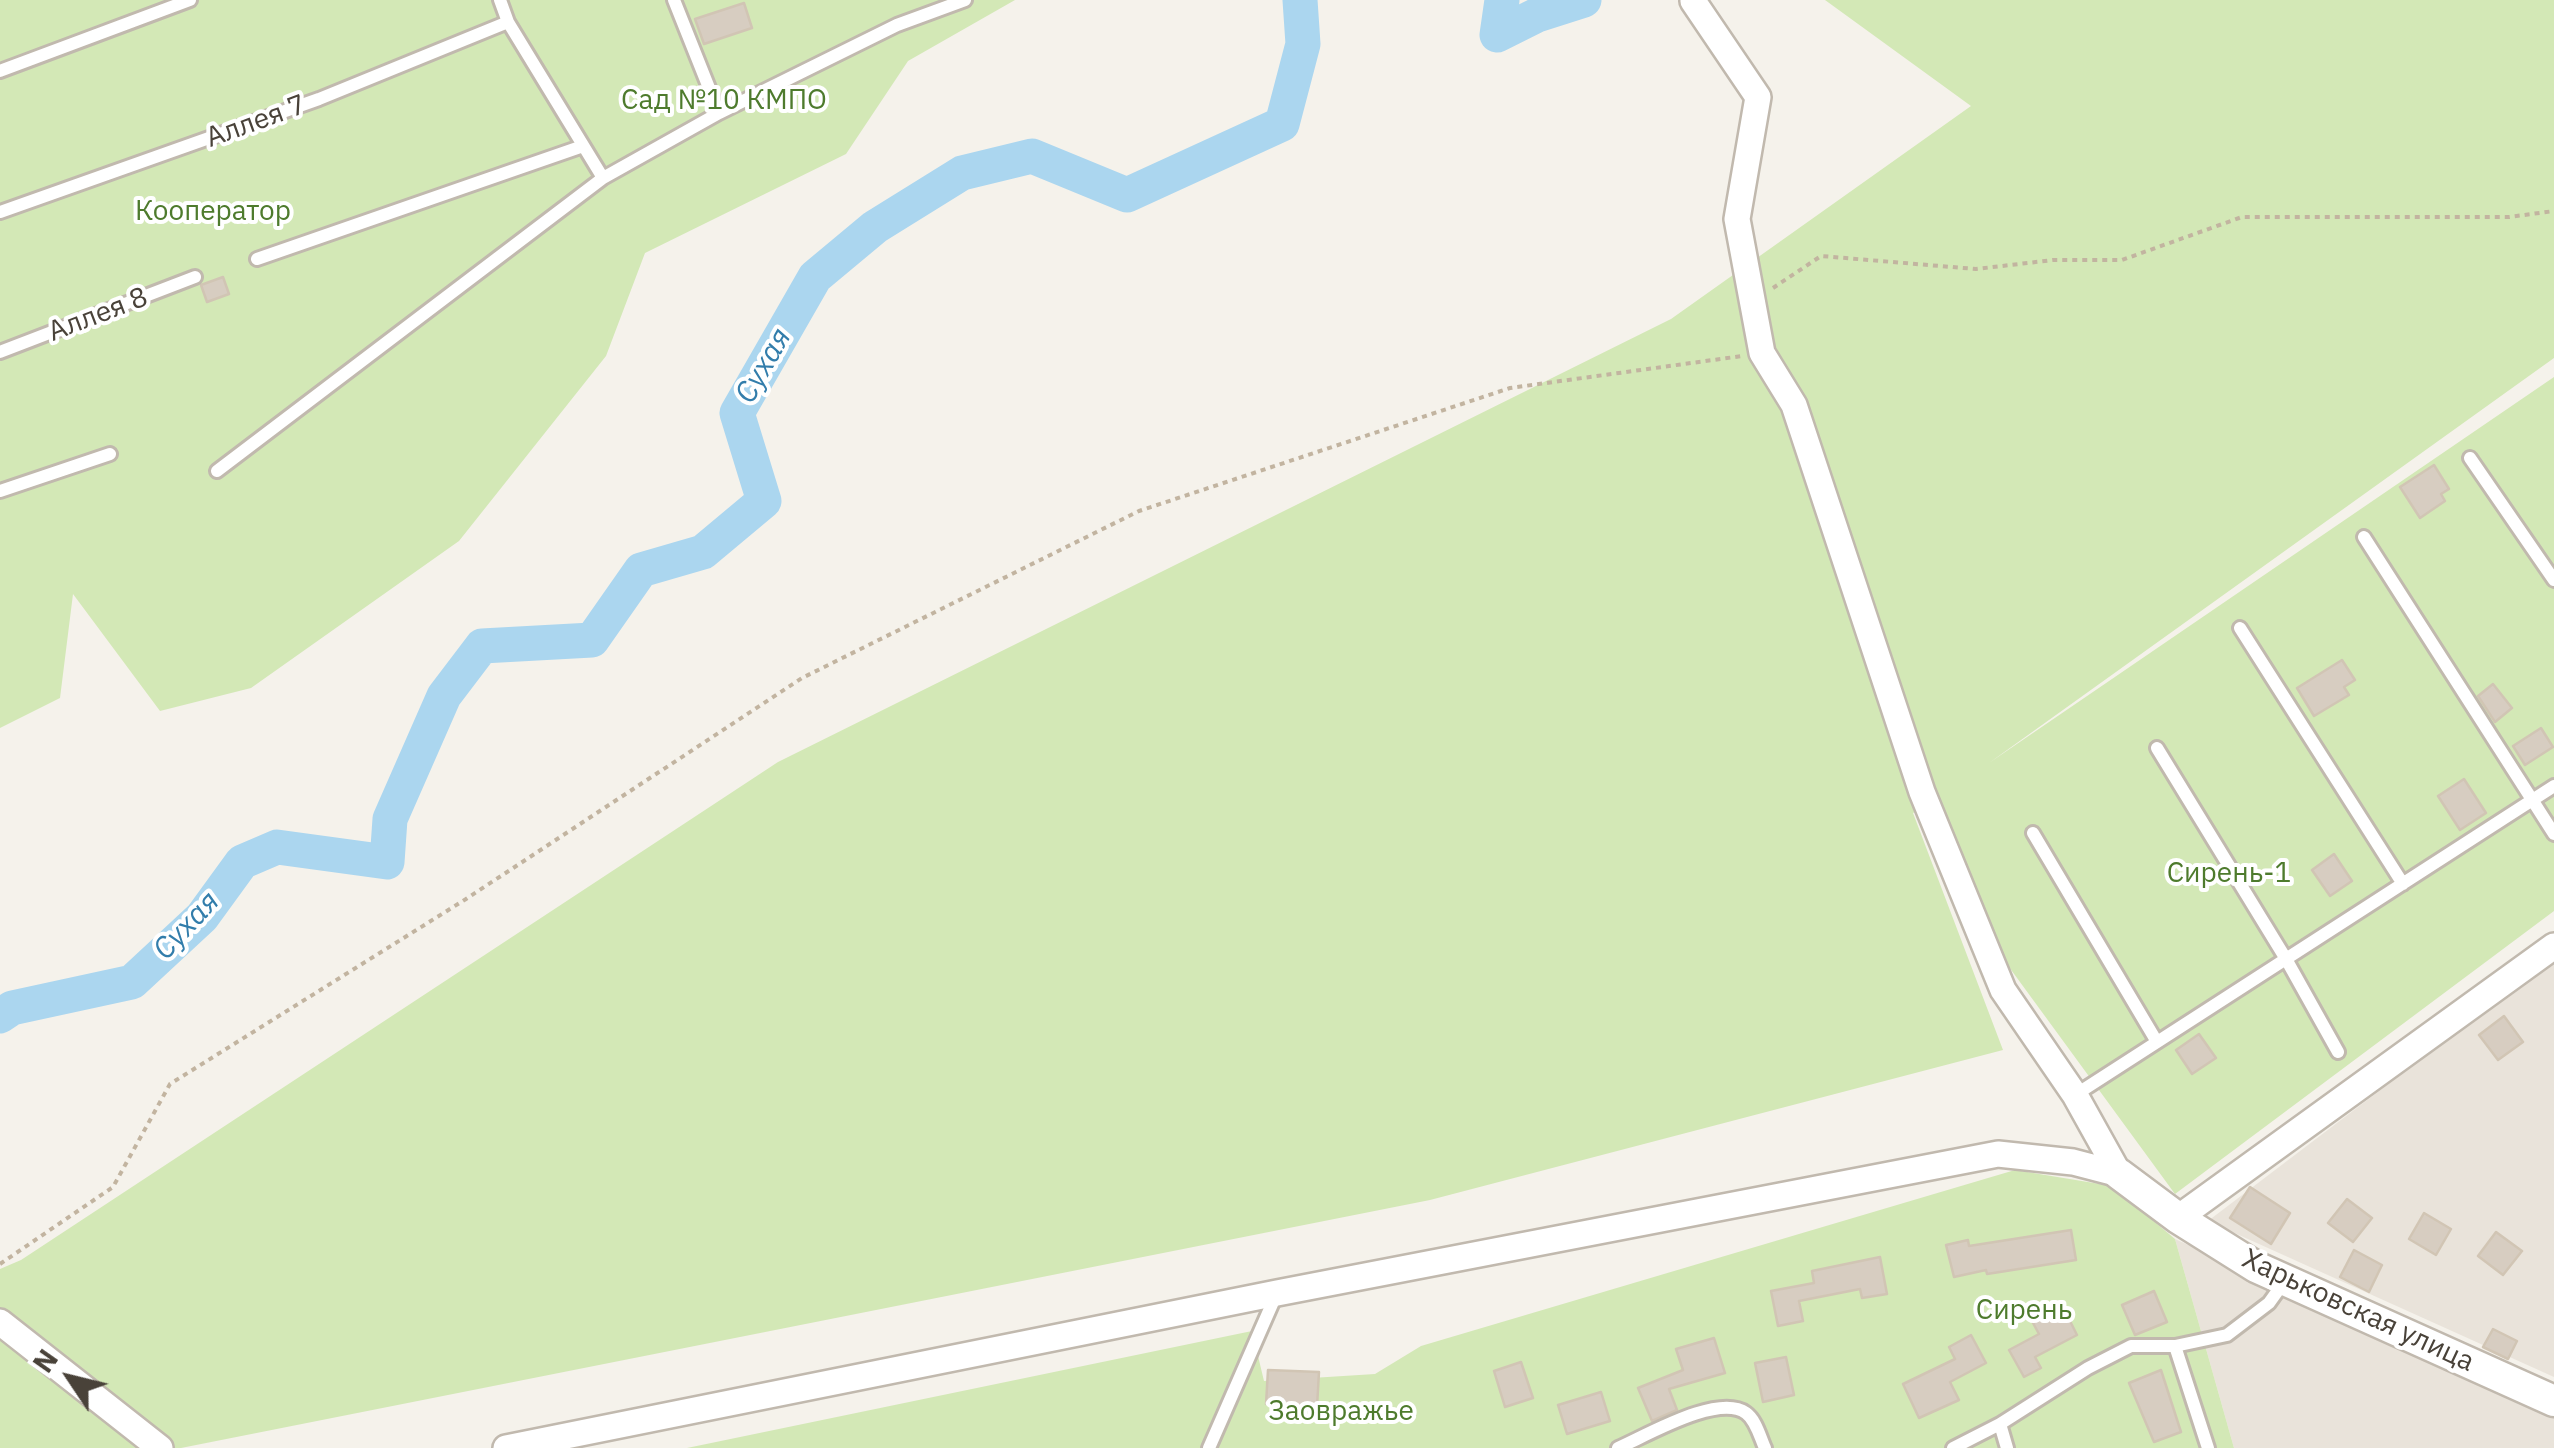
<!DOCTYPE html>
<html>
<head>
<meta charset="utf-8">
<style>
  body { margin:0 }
  #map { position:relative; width:2554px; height:1448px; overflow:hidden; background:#f5f2eb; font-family:"IBM Plex Sans",sans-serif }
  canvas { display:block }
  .north { position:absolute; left:20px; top:1328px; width:100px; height:100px; -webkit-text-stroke:8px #fff; paint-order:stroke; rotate:305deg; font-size:28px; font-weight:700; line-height:40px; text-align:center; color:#494239 }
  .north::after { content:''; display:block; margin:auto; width:35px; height:45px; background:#494239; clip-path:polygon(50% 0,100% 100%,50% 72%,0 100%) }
</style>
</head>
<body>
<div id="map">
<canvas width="2554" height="1448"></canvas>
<div class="north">N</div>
</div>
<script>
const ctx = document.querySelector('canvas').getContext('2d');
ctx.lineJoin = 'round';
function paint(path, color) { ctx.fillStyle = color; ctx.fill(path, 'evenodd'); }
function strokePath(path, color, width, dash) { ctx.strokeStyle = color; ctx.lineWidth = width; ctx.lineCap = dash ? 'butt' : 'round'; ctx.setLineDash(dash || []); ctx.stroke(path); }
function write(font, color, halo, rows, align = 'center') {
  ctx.font = font + ' "IBM Plex Sans",sans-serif'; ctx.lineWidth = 8; ctx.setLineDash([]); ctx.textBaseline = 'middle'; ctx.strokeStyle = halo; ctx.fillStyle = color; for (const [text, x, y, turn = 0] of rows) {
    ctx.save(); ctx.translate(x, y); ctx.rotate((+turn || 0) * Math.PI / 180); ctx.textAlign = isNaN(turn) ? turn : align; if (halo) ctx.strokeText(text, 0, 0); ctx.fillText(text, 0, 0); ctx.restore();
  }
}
paint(new Path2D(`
  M 2554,958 L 2554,1377 L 2208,1221 Z
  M 2175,1239 L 2554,1409 L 2554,1448 L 2234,1448 Z`), '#e9e3da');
paint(new Path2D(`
  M 0,0 L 1015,0 L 908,61 L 846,154 L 645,253 L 606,356 L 459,541 L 251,688 L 160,711 L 73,594 L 60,698 L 0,728 Z
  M 1825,0 L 2554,0 L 2554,358 L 1989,763 L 2554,377 L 2554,911 L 2175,1194 L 2009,967 L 1932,804 L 1913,813 L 2003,1050 L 1430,1200 L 181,1448 L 0,1448 L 0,1269 L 21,1260 L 778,762 L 1671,319 L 1971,106 Z
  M 2015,1170 L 2112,1186 L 2175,1239 L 2234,1448 L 687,1448 L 1252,1331 L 1264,1381 L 1375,1374 L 1421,1346 Z`), '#d3e8b6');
strokePath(new Path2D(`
  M 1502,0 L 1497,35 L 1537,15 L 1584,0
  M 0,1016 L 12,1008 L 132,982 L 202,917 L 242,862 L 277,847 L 387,862 L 390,819 L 444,696 L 482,646 L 592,640 L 641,570 L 703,552 L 764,501 L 737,413 L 815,277 L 875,227 L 962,173 L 1032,156 L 1127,195 L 1282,124 L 1303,44 L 1300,0`), '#abd6ef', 35);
const building = new Path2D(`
  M 744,3 L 752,28 L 704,44 L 695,19 Z
  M 223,277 L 229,294 L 207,302 L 201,285 Z
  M 2434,465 L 2449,489 L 2441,494 L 2445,501 L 2420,518 L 2400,487 Z
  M 2342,660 L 2355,680 L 2344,687 L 2349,695 L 2314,716 L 2297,688 Z
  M 2493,684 L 2512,708 L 2495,722 L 2478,696 Z
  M 2541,728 L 2553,747 L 2525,765 L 2513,746 Z
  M 2464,779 L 2486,813 L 2460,830 L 2438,796 Z
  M 2334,854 L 2352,881 L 2330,896 L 2312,870 Z
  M 2504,1016 L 2523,1042 L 2498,1060 L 2479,1035 Z
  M 2199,1034 L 2216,1058 L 2192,1074 L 2176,1050 Z
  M 2250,1187 L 2290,1213 L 2271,1244 L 2230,1218 Z
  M 2347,1199 L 2372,1218 L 2353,1242 L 2328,1223 Z
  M 2424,1213 L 2451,1229 L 2436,1255 L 2409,1239 Z
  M 2071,1230 L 2076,1260 L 1987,1274 L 1986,1270 L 1954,1277 L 1946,1245 L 1968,1240 L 1969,1246 Z
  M 2496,1232 L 2522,1251 L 2503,1275 L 2478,1256 Z
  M 2354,1250 L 2382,1265 L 2369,1292 L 2340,1277 Z
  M 1880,1257 L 1887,1294 L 1862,1298 L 1860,1289 L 1799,1301 L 1803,1321 L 1778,1326 L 1771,1291 L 1814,1283 L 1812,1271 Z
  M 2154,1291 L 2167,1322 L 2135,1335 L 2122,1305 Z
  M 2063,1307 L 2077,1335 L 2035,1357 L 2041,1368 L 2024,1377 L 2009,1350 L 2039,1334 L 2033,1323 Z
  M 2493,1329 L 2517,1341 L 2508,1359 L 2483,1347 Z
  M 1971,1335 L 1986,1363 L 1950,1382 L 1959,1400 L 1919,1418 L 1903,1384 L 1955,1359 L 1949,1347 Z
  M 1714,1338 L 1725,1373 L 1669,1389 L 1677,1410 L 1652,1421 L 1638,1388 L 1683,1370 L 1676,1349 Z
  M 1786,1357 L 1794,1395 L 1763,1402 L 1755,1363 Z
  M 1521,1362 L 1533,1398 L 1505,1407 L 1494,1371 Z
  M 1268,1370 L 1319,1372 L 1317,1407 L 1266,1404 Z
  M 2161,1370 L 2181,1432 L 2154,1442 L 2129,1383 Z
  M 1601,1392 L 1610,1421 L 1567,1434 L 1558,1405 Z`);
paint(building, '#d7cdc1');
strokePath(building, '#d1c5b4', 2.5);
const service = new Path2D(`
  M 500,0 L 508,22 L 603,178
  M 674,0 L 719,113
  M 0,71 L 190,0
  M 0,212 L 319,99 L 508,22
  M 257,259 L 583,146
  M 0,352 L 195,277
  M 2470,458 L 2554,580
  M 217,471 L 603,178 L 719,113 L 897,25 L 965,0
  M 0,491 L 110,454
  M 2364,537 L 2554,834
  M 2240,628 L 2403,884
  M 2157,748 L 2286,959 L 2338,1052
  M 2033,833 L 2157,1042
  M 2075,1095 L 2554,786
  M 2175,1346 L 2227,1335 L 2269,1303 L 2284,1282
  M 2000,1424 L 2007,1448
  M 1209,1448 L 1276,1295
  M 1618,1448 C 1646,1436 1718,1393 1746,1413 C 1756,1420 1760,1437 1765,1448
  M 1953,1448 L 2000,1424 L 2088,1368 L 2131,1346 L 2175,1346 L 2208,1448`);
const minor = new Path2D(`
  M 1693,1 L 1758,97 L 1737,219 L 1762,353 L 1794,405 L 1922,792 L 2003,990 L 2075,1095 L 2119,1174
  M 2178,1218 L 2554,946
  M 0,1322 L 160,1448
  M 506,1448 L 1277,1293 L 1998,1154 L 2073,1162 L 2119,1174`);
const tertiary = new Path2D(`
  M 2119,1174 L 2178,1218 L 2256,1267 L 2554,1401`);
strokePath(service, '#c1b9ae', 18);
strokePath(minor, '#c1b9ae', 30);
strokePath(tertiary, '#c1b9ae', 35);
strokePath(new Path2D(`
  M 1773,288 L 1821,256 L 1976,269 L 2053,260 L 2122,260 L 2242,217 L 2509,217 L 2554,211
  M 0,1264 L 113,1187 L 170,1084 L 466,899 L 802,678 L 1139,511 L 1510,388 L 1742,356`), '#c2b4a0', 4, [5, 5]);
strokePath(service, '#fff', 12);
strokePath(minor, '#fff', 25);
strokePath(tertiary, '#fff', 30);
write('28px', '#4e7b2d', '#fff', [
  ["Сад №10 КМПО",724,101],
  ["Кооператор",213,212],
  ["Сирень-1",2229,874],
  ["Сирень",2024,1311],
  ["Заовражье",1341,1412]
]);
write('28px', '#494239', '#fff', [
  ["Аллея 7",256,122,-20],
  ["Аллея 8",98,315,-21],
  ["Харьковская улица",2358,1311,25]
]);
write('italic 30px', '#327dab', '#fff', [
  ["Сухая",764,366,-60],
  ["Сухая",187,926,-47]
]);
</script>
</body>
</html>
